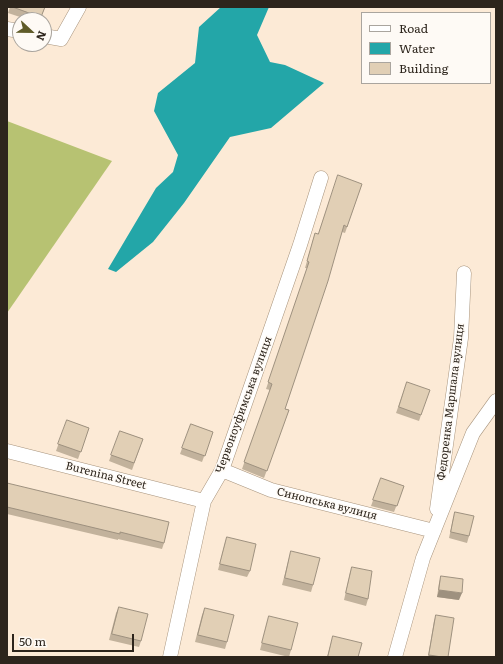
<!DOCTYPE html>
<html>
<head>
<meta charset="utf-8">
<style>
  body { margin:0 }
  #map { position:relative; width:503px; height:664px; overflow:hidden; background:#fcead6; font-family:Literata,serif }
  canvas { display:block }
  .frame { position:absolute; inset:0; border:8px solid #2d251c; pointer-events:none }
  .legend { position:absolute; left:361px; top:12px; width:130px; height:72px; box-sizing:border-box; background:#fefaf5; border:1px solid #aaa59e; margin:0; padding:5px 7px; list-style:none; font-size:12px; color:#2d251c }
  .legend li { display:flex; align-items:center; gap:8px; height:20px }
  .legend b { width:20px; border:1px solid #aaa59e }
  .north { position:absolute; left:12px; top:12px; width:40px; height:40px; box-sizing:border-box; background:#fefaf5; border:1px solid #aaa59e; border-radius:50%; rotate:112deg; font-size:11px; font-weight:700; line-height:16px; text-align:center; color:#2d251c }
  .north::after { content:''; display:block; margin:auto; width:14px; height:18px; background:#5f5b28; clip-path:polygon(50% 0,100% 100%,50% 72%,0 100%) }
  .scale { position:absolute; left:12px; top:634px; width:122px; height:18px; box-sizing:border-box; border:2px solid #2d251c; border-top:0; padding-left:5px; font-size:12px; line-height:14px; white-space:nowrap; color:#2d251c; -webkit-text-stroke:3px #fefaf5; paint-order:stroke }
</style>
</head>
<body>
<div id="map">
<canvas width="503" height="664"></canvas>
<div class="frame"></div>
<ul class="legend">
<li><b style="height:5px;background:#fff"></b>Road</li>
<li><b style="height:11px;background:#23a6a8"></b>Water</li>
<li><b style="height:11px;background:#e1cfb5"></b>Building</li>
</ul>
<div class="north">N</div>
<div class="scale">50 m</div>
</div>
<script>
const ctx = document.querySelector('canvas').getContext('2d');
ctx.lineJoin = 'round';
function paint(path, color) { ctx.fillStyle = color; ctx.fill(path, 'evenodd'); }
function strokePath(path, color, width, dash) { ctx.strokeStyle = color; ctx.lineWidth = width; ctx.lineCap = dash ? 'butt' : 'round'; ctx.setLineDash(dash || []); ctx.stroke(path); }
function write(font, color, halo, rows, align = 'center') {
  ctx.font = font + ' Literata,serif'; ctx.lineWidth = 3; ctx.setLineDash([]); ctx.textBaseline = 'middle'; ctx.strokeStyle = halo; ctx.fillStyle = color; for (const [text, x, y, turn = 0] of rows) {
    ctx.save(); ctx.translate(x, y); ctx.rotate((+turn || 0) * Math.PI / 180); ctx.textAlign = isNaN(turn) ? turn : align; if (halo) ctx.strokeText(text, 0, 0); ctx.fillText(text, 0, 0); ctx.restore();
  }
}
paint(new Path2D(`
  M 7,121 L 112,161 L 7,313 Z`), '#b7c272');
paint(new Path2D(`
  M 221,7 L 269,7 L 257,35 L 270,62 L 285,65 L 324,83 L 271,128 L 230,137 L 184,203 L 153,242 L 116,272 L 108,269 L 156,188 L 173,172 L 178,155 L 154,111 L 158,93 L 195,63 L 199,27 Z`), '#23a6a8');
const street = new Path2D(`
  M 7,29 L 20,31
  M 44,36 L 61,39 L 79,7
  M 7,451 L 204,501
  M 222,470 L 271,490 L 434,531
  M 437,509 L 461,338 L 464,273
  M 170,657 L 204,501 L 222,470 L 300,245 L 321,178
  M 395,657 L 423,558 L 473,433 L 496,401`);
strokePath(street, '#a8947d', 15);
strokePath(street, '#fff', 14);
paint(new Path2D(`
  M 10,7 L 45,7 L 40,20 L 29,20 L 8,13 Z
  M 362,184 L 345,233 L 342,232 L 285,409 L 289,410 L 264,478 L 242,469 L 270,390 L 266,389 L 307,268 L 305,268 L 315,233 L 318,234 Z
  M 407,382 L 421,415 L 419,421 L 396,413 Z
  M 67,420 L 89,428 L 78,459 L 56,451 Z
  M 191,424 L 213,432 L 202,462 L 180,454 Z
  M 120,431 L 143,439 L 132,470 L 109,461 Z
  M 381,478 L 404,486 L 394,512 L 371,506 Z
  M 7,483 L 164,543 L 162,549 L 118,539 L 118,540 L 7,514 Z
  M 455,512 L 469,536 L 467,543 L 449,538 L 453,519 Z
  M 227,537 L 250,571 L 247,577 L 218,570 L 225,543 Z
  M 291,551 L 313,585 L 311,592 L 282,585 L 289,558 Z
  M 352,567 L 368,599 L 366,606 L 344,600 L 350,573 Z
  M 441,576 L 459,600 L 437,597 L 439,583 Z
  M 119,607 L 141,641 L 139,647 L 109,640 L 116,613 Z
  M 205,608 L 227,642 L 225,649 L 195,642 L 202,615 Z
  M 436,615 L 448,657 L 428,657 L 434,621 Z
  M 269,616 L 291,650 L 289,657 L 260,650 L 267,623 Z
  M 333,636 L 358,657 L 327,657 Z`), '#c2b29c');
paint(new Path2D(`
  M 439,590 L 462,593 L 459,600 L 437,597 Z
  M 429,655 L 442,657 L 428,657 Z`), '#9e917f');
const building = new Path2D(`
  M 13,7 L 45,7 L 41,17 Z
  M 338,175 L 362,184 L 347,227 L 344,225 L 328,281 L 285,409 L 289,410 L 267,471 L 244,462 L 272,384 L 268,382 L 309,262 L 307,261 L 315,233 L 318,234 Z
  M 407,382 L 430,390 L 421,415 L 399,407 Z
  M 67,420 L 89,428 L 81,452 L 58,444 Z
  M 191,424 L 213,432 L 205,456 L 182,448 Z
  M 120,431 L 143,439 L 134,463 L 111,455 Z
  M 381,478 L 404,486 L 397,506 L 373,500 Z
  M 7,483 L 169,522 L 164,543 L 120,532 L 120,534 L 7,507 Z
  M 455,512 L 474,516 L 469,536 L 451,532 Z
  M 227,537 L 256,544 L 250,571 L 220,564 Z
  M 291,551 L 320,558 L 313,585 L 285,578 Z
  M 352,567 L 372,571 L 368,599 L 346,593 Z
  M 441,576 L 463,579 L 462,593 L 439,590 Z
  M 119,607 L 148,614 L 141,641 L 112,634 Z
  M 205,608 L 234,615 L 227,642 L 198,635 Z
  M 436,615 L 454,618 L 448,657 L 442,657 L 429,655 Z
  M 269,616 L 298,623 L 291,650 L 262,643 Z
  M 333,636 L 362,643 L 358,657 L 328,657 Z`);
paint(building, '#e1cfb5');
strokePath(building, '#9e917f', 1);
write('11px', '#2d251c', '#fefaf5', [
  ["Федоренка Маршала вулиця",451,402,-83],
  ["Червоноуфимська вулиця",244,405,-70],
  ["Burenina Street",106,476,14],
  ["Синопська вулиця",327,504,14]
]);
</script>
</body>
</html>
